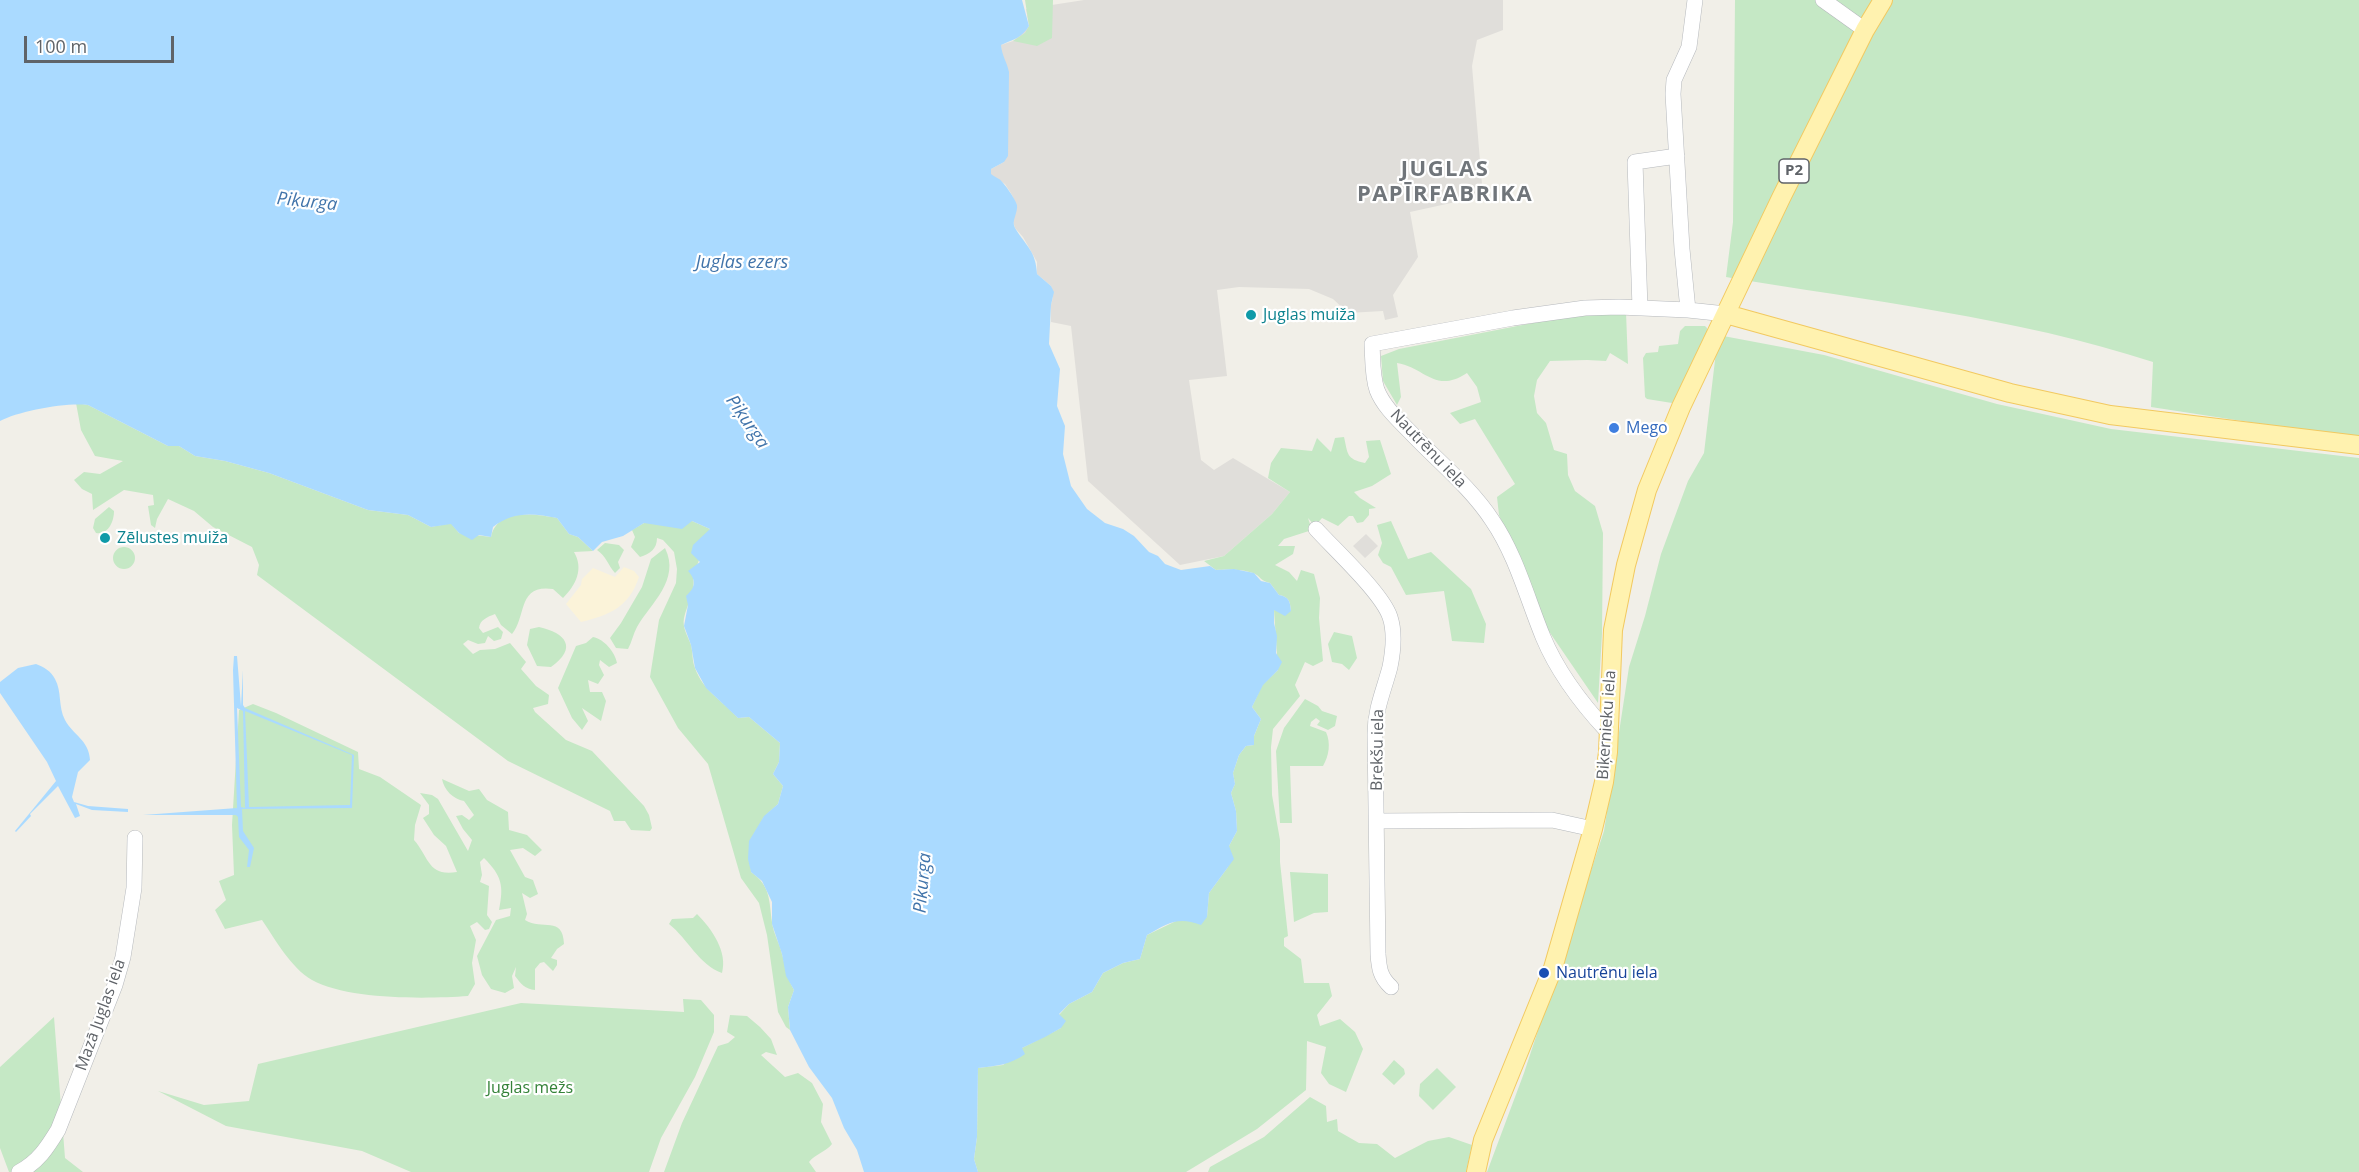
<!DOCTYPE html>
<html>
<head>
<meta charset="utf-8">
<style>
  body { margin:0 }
  #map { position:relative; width:2359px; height:1172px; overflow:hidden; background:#f1efe8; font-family:"Open Sans",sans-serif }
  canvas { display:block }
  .scale { position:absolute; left:24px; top:36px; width:150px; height:27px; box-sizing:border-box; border:3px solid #5f6368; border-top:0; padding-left:8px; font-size:18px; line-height:21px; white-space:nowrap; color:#5f6368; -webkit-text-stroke:4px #fff; paint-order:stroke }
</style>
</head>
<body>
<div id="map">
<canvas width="2359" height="1172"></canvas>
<div class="scale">100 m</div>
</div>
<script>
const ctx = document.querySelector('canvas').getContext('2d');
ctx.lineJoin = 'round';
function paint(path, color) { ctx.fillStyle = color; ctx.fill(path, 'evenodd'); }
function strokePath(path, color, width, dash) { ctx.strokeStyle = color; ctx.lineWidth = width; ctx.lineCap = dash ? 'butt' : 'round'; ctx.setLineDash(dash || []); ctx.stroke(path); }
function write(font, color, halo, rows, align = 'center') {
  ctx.font = font + ' "Open Sans",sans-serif'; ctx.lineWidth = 4.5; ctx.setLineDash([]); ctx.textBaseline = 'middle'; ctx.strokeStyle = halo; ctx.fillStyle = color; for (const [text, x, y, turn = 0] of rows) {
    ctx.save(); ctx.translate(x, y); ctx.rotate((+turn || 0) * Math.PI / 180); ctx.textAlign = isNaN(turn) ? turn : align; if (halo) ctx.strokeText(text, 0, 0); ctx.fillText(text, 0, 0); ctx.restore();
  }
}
paint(new Path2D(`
  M 1084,0 L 1503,0 L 1503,30 L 1477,40 L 1472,66 L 1483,196 L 1410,212 L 1418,257 L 1393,295 L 1398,317 L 1385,320 L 1383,311 L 1348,313 L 1333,299 L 1309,289 L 1239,287 L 1217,290 L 1227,376 L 1189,380 L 1201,460 L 1214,470 L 1233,458 L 1290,492 L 1272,514 L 1224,556 L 1180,565 L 1088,481 L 1071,326 L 1051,322 L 1051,305 L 1053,297 L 1051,286 L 1037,274 L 1037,262 L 1023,237 L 1015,228 L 1013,221 L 1017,206 L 1012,195 L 1005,184 L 991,175 L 991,169 L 1004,162 L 1001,45 L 1013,41 L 1029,26 L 1026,9 Z
  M 1366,534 L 1378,546 L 1365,558 L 1353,546 Z`), '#e0deda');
paint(new Path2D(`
  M 1025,0 L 1053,0 L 1052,38 L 1037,46 L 1013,41 L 1025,33 L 1029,26 Z
  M 1735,0 L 2359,0 L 2359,439 L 2151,407 L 2153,362 C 2015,317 1869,301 1726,277 L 1733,222 Z
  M 1626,312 L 1628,364 L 1610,353 L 1606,361 L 1587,360 L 1550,361 L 1537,380 L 1534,396 L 1537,413 L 1546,423 L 1554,450 L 1567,454 L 1568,475 L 1575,491 L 1595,506 L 1603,533 L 1602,634 L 1598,703 L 1546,627 L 1499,515 L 1497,497 L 1515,484 L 1475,419 L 1460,424 L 1450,413 L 1481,402 L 1477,387 L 1467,373 C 1435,394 1426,368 1397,363 L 1401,397 L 1397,405 L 1383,381 L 1381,356 L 1399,349 L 1574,315 Z
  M 1685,326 L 1705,326 L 1707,328 L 1707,337 L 1678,397 L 1672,403 L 1647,399 L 1645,397 L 1643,358 L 1646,353 L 1658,352 L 1659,346 L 1678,344 L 1680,331 Z
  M 1718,335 L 1824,355 L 1997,404 L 2111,429 L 2359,458 L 2359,1172 L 1487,1172 L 1524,1073 L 1604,831 L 1629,667 L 1645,616 L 1661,554 L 1688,481 L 1704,453 Z
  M 76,403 L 88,405 L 168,446 L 179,446 L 195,456 L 225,461 L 269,473 L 368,510 L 408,515 L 431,527 L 451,523 L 459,533 L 491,537 C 497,508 535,514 557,518 L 569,534 L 578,537 L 593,551 L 574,552 C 584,569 576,585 563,598 L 553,589 C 517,584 527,616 512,634 L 501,625 L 495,614 C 487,617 480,620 479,628 L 483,633 L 498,627 L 503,632 L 501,639 L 494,641 L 488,636 L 485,643 L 478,644 L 468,640 L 463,644 L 473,654 L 480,650 L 495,649 L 510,643 L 526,662 L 521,669 L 536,686 L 549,695 L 548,704 L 533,708 L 535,712 L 566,740 L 592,751 L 644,806 L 649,815 L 652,828 L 650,831 L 631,830 L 625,821 L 614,821 L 610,811 L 508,761 L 257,575 L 259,565 L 252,547 L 213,527 L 194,511 L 168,499 L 157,519 L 155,528 L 151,525 L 148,506 L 154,505 L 153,495 L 124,490 L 93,510 L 92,494 L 82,489 L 74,480 L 84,472 L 100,474 L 123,461 L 95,456 L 81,430 Z
  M 1344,437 C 1348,454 1346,459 1365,463 L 1369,457 L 1366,441 L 1380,440 L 1391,474 L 1372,486 L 1354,492 L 1360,498 L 1376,508 L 1369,509 L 1369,515 L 1363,522 L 1357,523 L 1353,516 L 1349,516 L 1338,526 L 1322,518 L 1315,526 L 1308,518 L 1312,530 L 1284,539 L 1278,546 L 1295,546 L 1293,554 L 1275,565 L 1289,572 L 1297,581 L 1301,570 L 1314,574 L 1320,598 L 1319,618 L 1323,661 L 1313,666 L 1305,662 L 1295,685 L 1300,696 L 1273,729 L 1271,747 L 1272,795 L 1280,840 L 1280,862 L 1288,936 L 1284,938 L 1284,946 L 1301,959 L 1304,983 L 1329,983 L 1332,996 L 1317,1015 L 1320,1026 L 1340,1019 L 1355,1032 L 1363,1049 L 1346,1092 L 1329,1084 L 1321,1073 L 1326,1047 L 1307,1041 L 1306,1090 L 1257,1129 L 1186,1172 L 978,1172 L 974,1159 L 977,1137 L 978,1068 L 1003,1065 L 1022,1048 L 1061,1028 L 1059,1015 L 1069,1004 L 1092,992 L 1103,973 L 1123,963 L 1140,959 L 1147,935 L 1176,921 L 1207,917 L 1209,893 L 1228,867 L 1229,846 L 1237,831 L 1236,811 L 1231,793 L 1235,784 L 1233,773 L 1239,755 L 1246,746 L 1254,745 L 1254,736 L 1261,719 L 1252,707 L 1262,685 L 1278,670 L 1274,610 L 1291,611 C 1290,601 1289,597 1279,595 L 1270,583 C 1260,581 1261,576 1253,573 C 1243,569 1226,569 1216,570 L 1204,561 L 1224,556 L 1272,514 L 1290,492 L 1268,478 L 1271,463 L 1281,448 L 1312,451 L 1317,438 L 1331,452 L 1335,438 Z
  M 109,507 L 114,511 C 114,522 108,535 96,533 L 93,528 L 95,519 Z
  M 692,521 L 710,529 L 693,577 C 696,591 687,604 684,618 C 682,628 688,636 691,645 C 693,653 692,661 695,668 C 703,691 723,701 738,718 L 749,717 L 780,743 L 779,762 L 773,774 L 783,786 L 778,804 L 764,817 L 750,841 L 751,872 C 771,886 769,901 772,922 C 773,933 780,944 782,954 C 786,968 787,978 794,990 L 788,1007 L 790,1030 L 786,1027 L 778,1012 L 767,935 L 759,903 L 741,878 L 708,764 L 678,728 L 650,677 L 659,620 L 676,583 L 677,569 L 674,552 L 663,540 L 657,538 C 657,549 650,554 640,557 L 631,547 L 635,537 L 632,530 L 644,523 Z
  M 1391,521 L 1408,559 L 1431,552 L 1471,589 L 1486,624 L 1484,643 L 1452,641 L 1444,591 L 1406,595 L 1391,567 L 1383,563 L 1378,555 L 1382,543 L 1377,525 Z
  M 605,543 L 619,545 L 624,550 L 618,562 L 620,568 L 615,573 C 608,565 606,556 597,550 Z
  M113 558a11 11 0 1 1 22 0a11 11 0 1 1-22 0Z
  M 665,548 C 681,580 650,604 637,627 C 633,634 632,642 628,649 L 616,648 L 610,638 L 621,623 L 642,587 L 651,559 Z
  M 539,627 C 566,633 578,648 551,667 L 537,666 L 527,645 L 530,629 Z
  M 1334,632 L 1352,636 L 1357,658 L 1349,670 L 1342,664 L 1332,662 L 1328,644 Z
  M 593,637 C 604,639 615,652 617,663 L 609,667 L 600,660 L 599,665 L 604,675 L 598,684 L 588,680 L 590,692 L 602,692 L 606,701 L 601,721 L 582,708 L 588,721 L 582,730 L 572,718 L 558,688 L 576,646 L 586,643 Z
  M 1305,699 L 1318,706 L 1322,711 L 1337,716 L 1335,726 L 1328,730 L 1317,725 L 1320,721 L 1316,718 L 1311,722 L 1310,726 L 1326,732 C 1331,743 1329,756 1323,766 L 1290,766 L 1292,823 L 1280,823 L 1276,751 L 1284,728 Z
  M 253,704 L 276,713 L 358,752 L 359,769 L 380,777 L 421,805 L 415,825 L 414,840 C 429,857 428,877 457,872 L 446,846 L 434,835 L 423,818 L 429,814 L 429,805 L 420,793 L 432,795 L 438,799 L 468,851 L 472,840 L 463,829 L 456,816 L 462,815 L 469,820 L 474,815 L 464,801 C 453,799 444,790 442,779 L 469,791 L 479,789 L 487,800 L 508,812 L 509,830 L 527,835 L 542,850 L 535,856 L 523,848 L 510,850 L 525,877 L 533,880 L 538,894 L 530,898 L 522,893 L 527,914 L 525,920 C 542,931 563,915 564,944 L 557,949 L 551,958 L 557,960 L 557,965 L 553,971 L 544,962 L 540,963 L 535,969 L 535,990 C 525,989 521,984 515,976 L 516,967 L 512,976 L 514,988 L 505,993 L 491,989 L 482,975 L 477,956 L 496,920 L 510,916 L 511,908 L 499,910 C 504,886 502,876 484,858 L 480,862 L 482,875 L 480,882 L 489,886 L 487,915 L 492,922 L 489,929 L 485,930 L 477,922 L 470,926 L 476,940 L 472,963 L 475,984 L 468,996 C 426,999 348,1000 312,980 C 291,968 275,939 262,920 L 225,929 L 215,910 L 226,900 L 219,881 L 234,875 L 232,825 L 239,710 Z
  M 1290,872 L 1328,874 L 1328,912 L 1314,913 L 1294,922 Z
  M 697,914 C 712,929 728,952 722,973 C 699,965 688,939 669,924 L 672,919 L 693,918 Z
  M 683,999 L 701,1000 L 714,1015 L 714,1032 L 695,1077 L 661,1138 L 649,1172 L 411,1172 L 362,1151 L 226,1126 L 158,1091 L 204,1105 L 249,1101 L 258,1064 L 521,1003 L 684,1012 Z
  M 730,1015 L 747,1016 L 760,1027 L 771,1039 L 777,1055 L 766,1052 L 761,1055 L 785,1077 L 798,1073 L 812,1083 L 823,1104 L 821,1122 L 832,1144 C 826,1152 815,1154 809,1162 L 816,1172 L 664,1172 L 682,1123 L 718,1046 L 728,1043 L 735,1037 L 727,1032 Z
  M 54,1017 L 65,1158 L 83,1172 L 9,1172 L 0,1148 L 0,1067 Z
  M 1394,1060 L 1404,1069 L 1405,1074 L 1394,1085 L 1382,1074 Z
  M 1437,1068 L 1456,1087 L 1433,1110 L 1419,1096 L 1420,1084 Z
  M 1310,1097 L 1326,1106 L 1327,1122 L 1337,1119 L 1338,1131 L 1359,1143 L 1377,1144 L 1395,1158 L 1428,1141 L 1449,1137 L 1472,1145 L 1466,1172 L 1208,1172 L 1210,1167 L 1264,1137 Z`), '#c5e8c5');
paint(new Path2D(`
  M 624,567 L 634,571 L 639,577 C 629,607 610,615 581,622 L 566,604 L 581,585 L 582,579 L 593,568 L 615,577 Z`), '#fbf3d9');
paint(new Path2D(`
  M 0,0 L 1022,0 L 1029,26 C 1022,38 1012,40 1001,45 C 1002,56 1007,62 1009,72 L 1008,156 L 1004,162 L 991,169 L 991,174 C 993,176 996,177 999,179 C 1003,181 1016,200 1017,205 C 1018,213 1011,221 1015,228 C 1026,246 1036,251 1037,274 L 1051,286 L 1054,292 L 1051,305 L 1049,344 L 1060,369 L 1057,406 L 1065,426 L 1063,454 L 1071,486 L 1087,509 L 1105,523 L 1123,529 L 1134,536 L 1149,552 L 1158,556 L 1165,564 L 1181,570 L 1210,566 L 1216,570 L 1234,569 L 1254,573 L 1261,581 L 1270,583 L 1279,595 C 1289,597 1290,601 1291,611 L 1285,616 L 1274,610 L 1274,623 L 1277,636 L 1276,653 L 1282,662 L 1278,670 L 1263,685 L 1252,707 L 1261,719 L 1254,736 L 1254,745 L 1246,746 L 1239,755 L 1233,773 L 1235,784 L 1231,793 L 1236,811 L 1237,831 L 1229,846 L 1234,859 L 1209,893 L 1207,917 L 1201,925 C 1178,916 1168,923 1147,935 L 1140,959 L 1123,963 L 1103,973 L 1092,992 L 1069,1004 L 1059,1014 L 1066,1021 L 1061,1028 L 1045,1037 L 1022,1048 L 1025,1054 C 1010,1065 996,1066 978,1068 L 977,1137 L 974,1159 L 978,1172 L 864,1172 L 857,1150 L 844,1128 L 832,1098 L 809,1067 L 790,1030 L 788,1007 L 794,990 L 786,976 L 782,954 L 772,924 L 772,902 L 762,881 L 751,872 L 748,859 L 749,841 L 764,816 L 778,804 L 783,786 L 773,774 L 779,762 L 780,743 L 749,717 L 738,718 L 706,688 L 695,668 L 691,645 L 684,626 L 688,605 L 686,596 C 695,588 697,581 688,571 L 700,562 L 691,553 L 693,545 L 710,529 L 692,521 L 682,529 L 644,523 L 623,536 L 602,542 L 593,551 L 578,537 L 569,534 L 557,518 C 533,513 513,511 493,527 L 491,537 L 479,535 L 472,540 L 459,533 L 451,524 L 431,527 L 408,515 L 368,510 L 269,473 L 225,461 L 195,456 L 179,446 L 168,446 L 88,405 C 67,402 18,411 0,421 Z
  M 234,656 L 237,656 L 241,706 L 243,670 L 243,705 L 245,708 L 354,755 L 352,808 L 242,809 L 243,831 L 254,848 L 250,867 L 247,867 L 249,850 L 239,837 L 238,817 L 236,815 L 143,815 L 237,808 L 233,670 ZM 237,708 L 243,711 L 245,808 L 241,807 ZM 245,711 L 352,755 L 350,805 L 249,807 Z
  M 36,664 C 44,667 51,671 55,679 C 62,691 58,707 65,720 C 73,735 89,740 90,760 L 78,772 L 72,797 L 74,802 L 88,806 L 128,809 L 128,812 L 92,810 L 76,804 L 80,816 L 75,818 L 58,786 L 30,814 L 31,816 L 16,832 L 15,831 L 56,781 L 47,762 L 0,693 L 0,682 L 18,668 Z`), '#aadaff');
const minor = new Path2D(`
  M 1823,0 L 1865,30
  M 1640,308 L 1635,162 L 1677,156
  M 1688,310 L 1682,249 L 1673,94 L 1674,80 L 1689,47 L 1695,0
  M 1316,529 C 1334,549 1382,593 1390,617 C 1395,632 1393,652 1390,667 C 1384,690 1375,709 1375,734 L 1378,954 C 1379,968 1380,977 1391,987
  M 1607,731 C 1581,703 1558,673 1543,637 C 1527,598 1516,555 1492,520 C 1471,488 1440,463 1414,436 C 1401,422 1384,408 1377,390 C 1372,375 1373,360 1372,344 L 1513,318 L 1585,308 L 1619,307 L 1688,310 L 1726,314
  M 1377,821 L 1552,820 L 1593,829
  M 19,1172 C 38,1162 47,1148 58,1130 L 115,985 L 123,957 L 134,888 L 135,838`);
const major = new Path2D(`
  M 1726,314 L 2010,393 L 2110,415 L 2359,445
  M 1476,1172 L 1483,1140 L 1553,968 L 1593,829 L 1604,782 L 1608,752 L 1613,630 L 1626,565 L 1647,490 L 1681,407 L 1781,198 L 1865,30 L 1883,0`);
strokePath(minor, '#b5b8bc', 16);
strokePath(major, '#f2c960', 20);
strokePath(minor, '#fff', 15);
strokePath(major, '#fff2af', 18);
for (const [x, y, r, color] of [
  [1251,315,6,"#0f9aa8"],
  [1614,428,6,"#3f7fe0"],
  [105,538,6,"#0f9aa8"],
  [1544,973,6,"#1a4fb4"]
]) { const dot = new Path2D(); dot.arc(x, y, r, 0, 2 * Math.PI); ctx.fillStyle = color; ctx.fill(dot); strokePath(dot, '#fff', 2); }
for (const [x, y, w] of [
  [1794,171,30]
]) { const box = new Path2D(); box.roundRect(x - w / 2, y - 12, w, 24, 4.5); ctx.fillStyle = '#fff'; ctx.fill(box); strokePath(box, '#5f6368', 1.5); }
write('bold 15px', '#5f6368', null, [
  ["P2",1794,171]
]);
write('16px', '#0d838f', '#fff', [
  ["Juglas muiža",1263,315],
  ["Zēlustes muiža",117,538]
], 'left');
write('16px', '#366cbe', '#fff', [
  ["Mego",1626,428]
], 'left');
write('16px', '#5f6368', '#fff', [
  ["Nautrēnu iela",1428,449,46],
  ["Biķernieku iela",1607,725,-86],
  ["Brekšu iela",1378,750,-89],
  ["Mazā Juglas iela",101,1015,-70]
]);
write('16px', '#164399', '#fff', [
  ["Nautrēnu iela",1556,973]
], 'left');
write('16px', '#348238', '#fff', [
  ["Juglas mežs",530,1088]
]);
write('italic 18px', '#4174aa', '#fff', [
  ["Piķurga",307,202,6],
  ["Juglas ezers",742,263],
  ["Piķurga",747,422,55],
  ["Piķurga",923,883,-85]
]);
ctx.letterSpacing = '1.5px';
write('bold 22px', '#70757a', '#fff', [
  ["JUGLAS",1445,170],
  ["PAPĪRFABRIKA",1445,195]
]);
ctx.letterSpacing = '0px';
</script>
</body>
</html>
